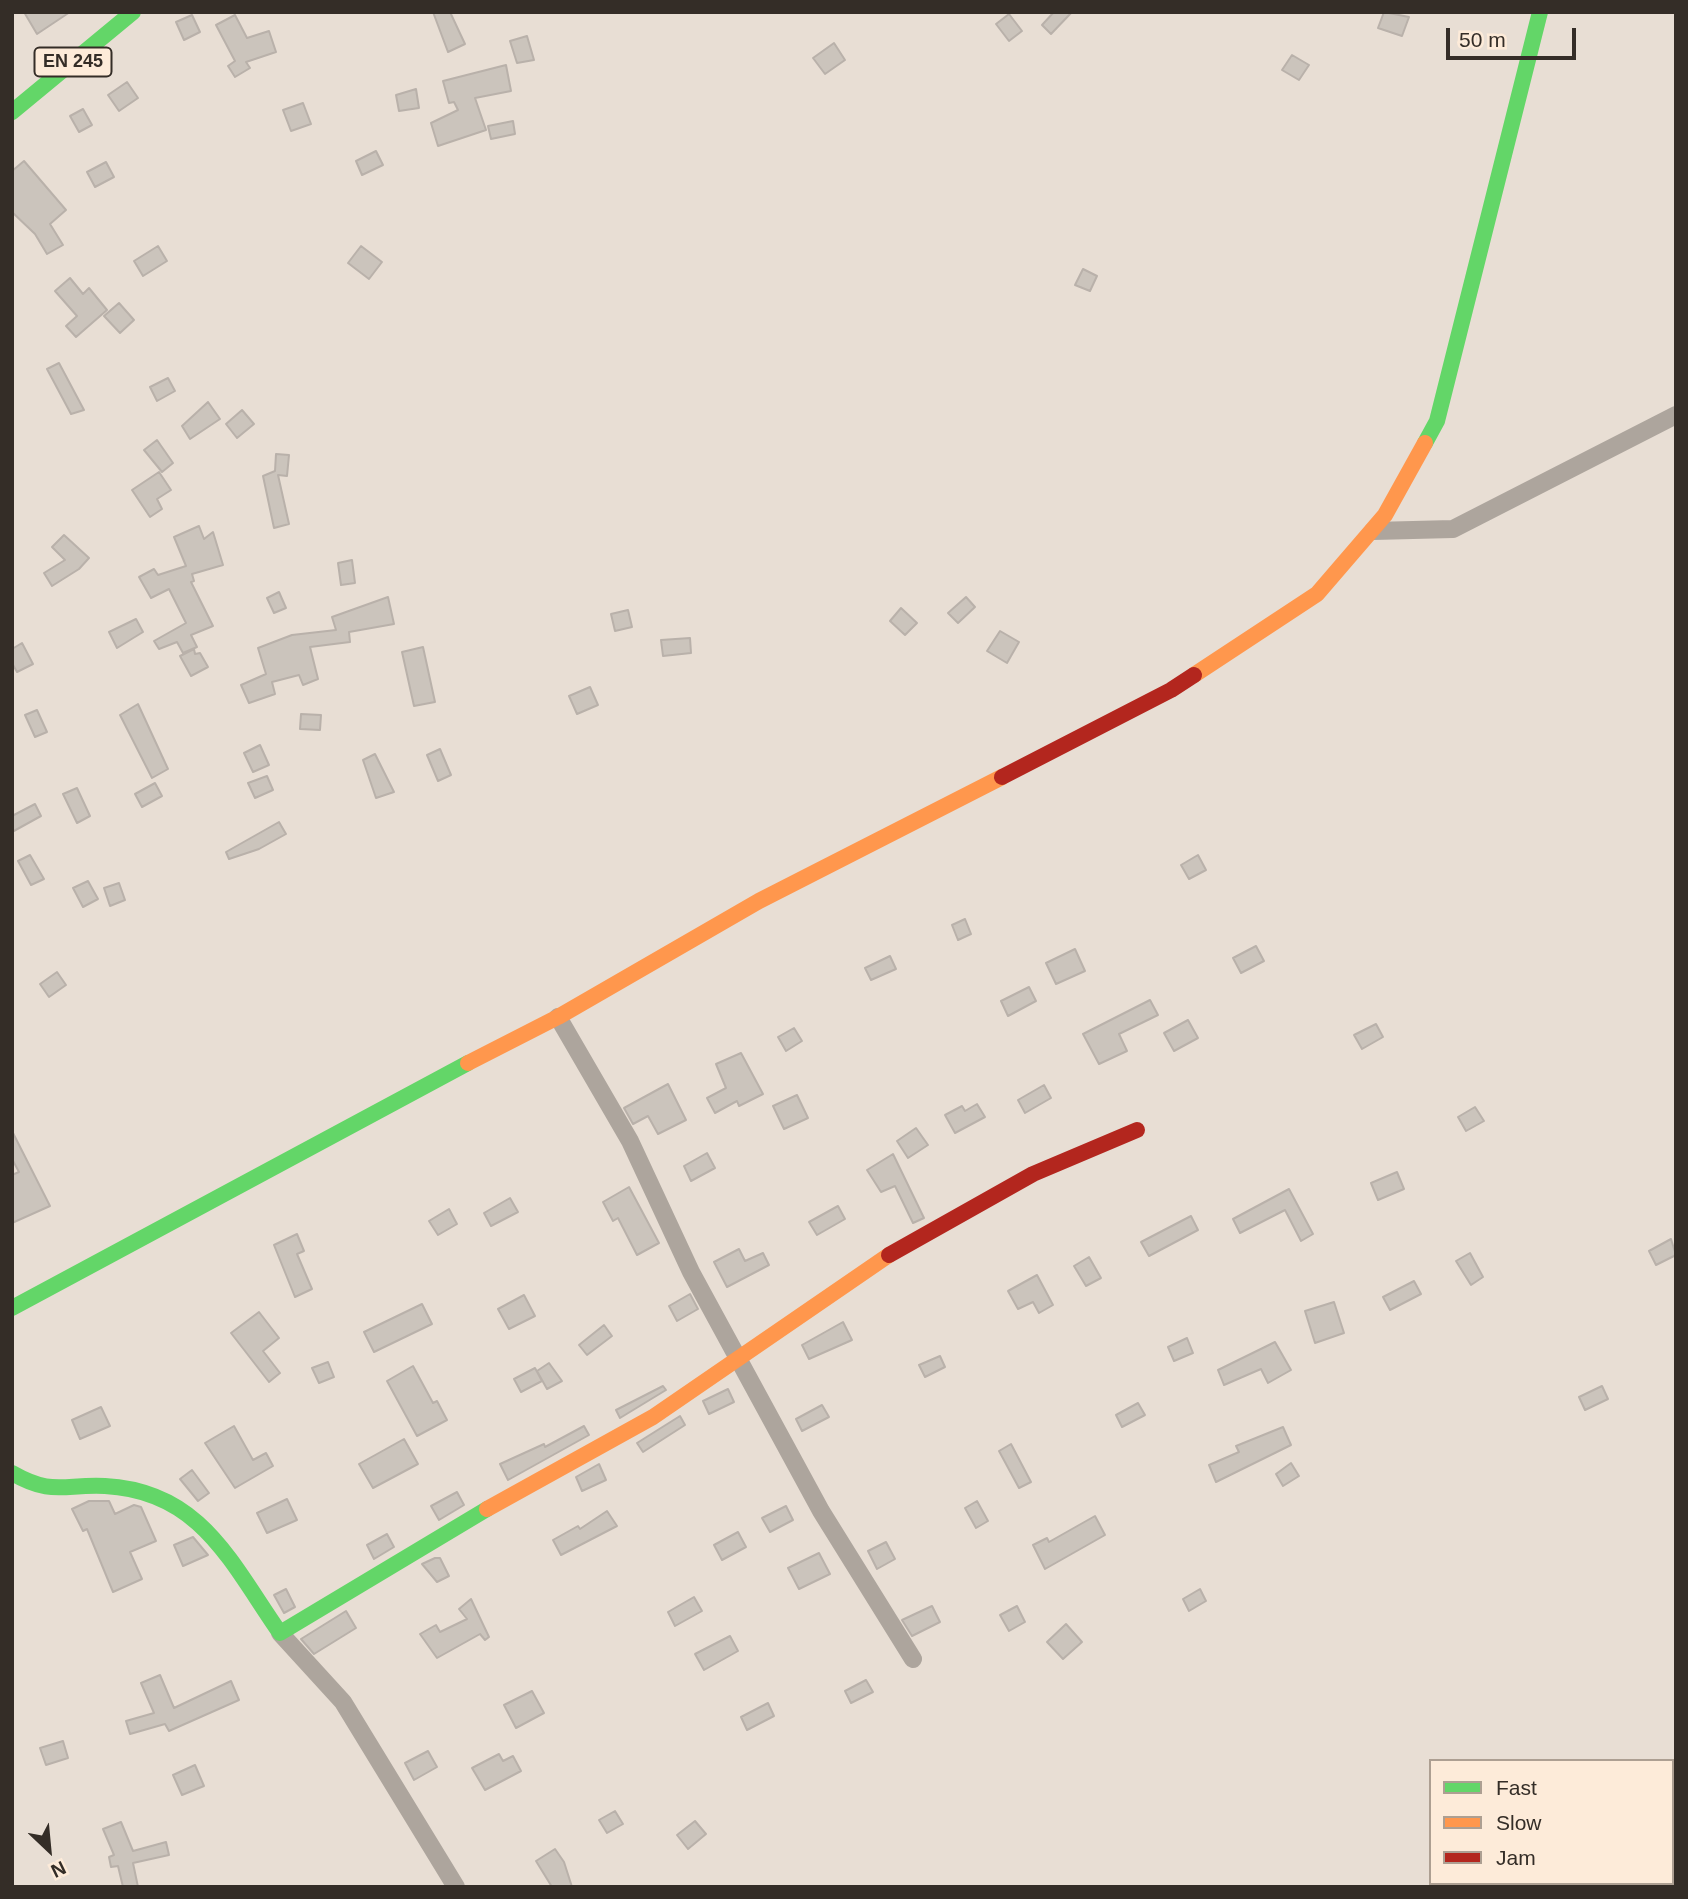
<!DOCTYPE html>
<html>
<head>
<meta charset="utf-8">
<style>
  body { margin:0 }
  #map { position:relative; width:1688px; height:1899px; overflow:hidden; background:#e8ded4; font-family:Arial,sans-serif }
  canvas { display:block }
  .frame { position:absolute; inset:0; border:14px solid #342d27; pointer-events:none }
  .legend { position:absolute; left:1429px; top:1759px; width:245px; height:126px; box-sizing:border-box; background:#fdebd9; border:2px solid #ad9f92; margin:0; padding:9px 12px; list-style:none; font-size:21px; color:#342d27 }
  .legend li { display:flex; align-items:center; gap:14px; height:35px }
  .legend b { width:35px; border:2px solid #ad9f92 }
  .north { position:absolute; left:14px; top:1815px; width:70px; height:70px; -webkit-text-stroke:5px #fdebd9; paint-order:stroke; rotate:154deg; font-size:19px; font-weight:700; line-height:28px; text-align:center; color:#342d27 }
  .north::after { content:''; display:block; margin:auto; width:24px; height:32px; background:#342d27; clip-path:polygon(50% 0,100% 100%,50% 72%,0 100%) }
  .scale { position:absolute; left:1446px; top:28px; width:130px; height:32px; box-sizing:border-box; border:4px solid #342d27; border-top:0; padding-left:9px; font-size:21px; line-height:24px; white-space:nowrap; color:#342d27; -webkit-text-stroke:5px #fdebd9; paint-order:stroke }
</style>
</head>
<body>
<div id="map">
<canvas width="1688" height="1899"></canvas>
<div class="frame"></div>
<ul class="legend">
<li><b style="height:9px;background:#63d668"></b>Fast</li>
<li><b style="height:9px;background:#ff974d"></b>Slow</li>
<li><b style="height:9px;background:#b3261e"></b>Jam</li>
</ul>
<div class="north">N</div>
<div class="scale">50 m</div>
</div>
<script>
const ctx = document.querySelector('canvas').getContext('2d');
ctx.lineJoin = 'round';
function paint(path, color) { ctx.fillStyle = color; ctx.fill(path, 'evenodd'); }
function strokePath(path, color, width, dash) { ctx.strokeStyle = color; ctx.lineWidth = width; ctx.lineCap = dash ? 'butt' : 'round'; ctx.setLineDash(dash || []); ctx.stroke(path); }
function write(font, color, halo, rows, align = 'center') {
  ctx.font = font + ' Arial,sans-serif'; ctx.lineWidth = 7; ctx.setLineDash([]); ctx.textBaseline = 'middle'; ctx.strokeStyle = halo; ctx.fillStyle = color; for (const [text, x, y, turn = 0] of rows) {
    ctx.save(); ctx.translate(x, y); ctx.rotate((+turn || 0) * Math.PI / 180); ctx.textAlign = isNaN(turn) ? turn : align; if (halo) ctx.strokeText(text, 0, 0); ctx.fillText(text, 0, 0); ctx.restore();
  }
}
const building = new Path2D(`
  M 24,12 L 70,12 L 37,34 Z
  M 433,12 L 450,12 L 465,44 L 448,52 Z
  M 1054,12 L 1072,12 L 1051,34 L 1042,25 Z
  M 1384,12 L 1409,17 L 1402,36 L 1378,28 Z
  M 1009,14 L 1022,31 L 1009,41 L 996,24 Z
  M 192,15 L 200,32 L 184,40 L 176,22 Z
  M 235,15 L 247,38 L 269,31 L 276,52 L 246,62 L 250,68 L 235,77 L 228,66 L 235,61 L 216,25 Z
  M 527,36 L 534,60 L 517,63 L 510,41 Z
  M 834,43 L 845,60 L 825,74 L 813,58 Z
  M 1292,55 L 1309,65 L 1299,80 L 1282,70 Z
  M 506,65 L 511,91 L 475,98 L 486,130 L 438,146 L 431,123 L 458,110 L 454,102 L 449,103 L 443,81 Z
  M 127,82 L 138,98 L 119,111 L 108,95 Z
  M 416,89 L 419,108 L 399,111 L 396,95 Z
  M 303,103 L 311,124 L 291,131 L 283,110 Z
  M 83,109 L 92,125 L 79,132 L 70,116 Z
  M 513,121 L 515,134 L 491,139 L 488,126 Z
  M 376,151 L 383,165 L 362,175 L 356,161 Z
  M 24,161 L 66,210 L 50,224 L 63,245 L 47,254 L 35,234 L 12,212 L 12,171 Z
  M 106,162 L 114,177 L 95,187 L 87,172 Z
  M 158,246 L 167,261 L 143,276 L 134,261 Z
  M 361,246 L 382,262 L 369,279 L 348,263 Z
  M 1083,269 L 1097,276 L 1090,291 L 1075,285 Z
  M 70,278 L 83,294 L 89,288 L 107,310 L 76,337 L 66,326 L 77,316 L 55,291 Z
  M 119,303 L 134,320 L 120,333 L 104,316 Z
  M 59,363 L 84,410 L 71,414 L 47,369 Z
  M 168,378 L 175,391 L 157,401 L 150,387 Z
  M 208,402 L 220,419 L 190,439 L 182,426 Z
  M 242,410 L 254,424 L 237,438 L 226,424 Z
  M 157,440 L 173,463 L 162,472 L 144,450 Z
  M 276,454 L 289,455 L 287,476 L 278,475 L 289,524 L 274,528 L 263,476 L 275,471 Z
  M 159,472 L 171,490 L 157,499 L 162,509 L 150,517 L 132,490 Z
  M 199,526 L 204,539 L 213,532 L 223,565 L 192,574 L 194,581 L 191,582 L 213,626 L 191,635 L 197,647 L 183,653 L 177,642 L 159,649 L 154,641 L 186,623 L 169,589 L 151,598 L 139,577 L 154,569 L 158,575 L 186,566 L 174,537 Z
  M 64,535 L 89,558 L 79,569 L 52,586 L 44,573 L 65,560 L 52,547 Z
  M 352,560 L 355,583 L 341,585 L 338,563 Z
  M 279,592 L 286,608 L 274,613 L 267,598 Z
  M 388,597 L 394,624 L 349,632 L 350,642 L 310,647 L 318,679 L 303,685 L 299,675 L 272,682 L 275,694 L 249,703 L 241,685 L 266,674 L 258,648 L 292,635 L 336,630 L 332,617 Z
  M 966,597 L 975,607 L 958,623 L 948,613 Z
  M 901,608 L 917,623 L 905,635 L 890,621 Z
  M 628,610 L 632,627 L 615,631 L 611,614 Z
  M 136,619 L 143,632 L 117,648 L 109,632 Z
  M 1000,631 L 1019,642 L 1007,663 L 987,651 Z
  M 690,638 L 691,653 L 663,656 L 661,640 Z
  M 22,643 L 33,664 L 17,672 L 12,663 L 12,649 Z
  M 423,647 L 435,702 L 414,706 L 402,652 Z
  M 194,649 L 195,654 L 200,653 L 208,667 L 191,676 L 180,656 Z
  M 590,687 L 598,705 L 577,714 L 569,696 Z
  M 138,704 L 168,769 L 152,778 L 120,715 Z
  M 37,710 L 47,732 L 35,737 L 25,715 Z
  M 301,714 L 321,715 L 320,730 L 300,729 Z
  M 260,745 L 269,765 L 253,772 L 244,753 Z
  M 440,749 L 451,775 L 438,781 L 427,755 Z
  M 375,754 L 394,792 L 376,798 L 363,760 Z
  M 267,776 L 273,790 L 255,798 L 248,783 Z
  M 155,783 L 162,796 L 142,807 L 135,794 Z
  M 77,788 L 90,816 L 77,823 L 63,794 Z
  M 35,804 L 41,816 L 12,832 L 12,816 Z
  M 279,822 L 286,834 L 259,849 L 229,859 L 226,852 Z
  M 30,855 L 44,879 L 31,885 L 18,861 Z
  M 1198,855 L 1206,870 L 1189,879 L 1181,865 Z
  M 88,881 L 98,899 L 83,907 L 73,888 Z
  M 119,883 L 125,900 L 110,906 L 104,888 Z
  M 965,919 L 971,934 L 958,940 L 952,925 Z
  M 1256,946 L 1264,961 L 1241,973 L 1233,958 Z
  M 1075,949 L 1085,971 L 1056,984 L 1046,963 Z
  M 890,956 L 896,969 L 871,980 L 865,968 Z
  M 57,972 L 66,985 L 49,997 L 40,984 Z
  M 1029,987 L 1036,1001 L 1008,1016 L 1001,1001 Z
  M 1150,1000 L 1158,1015 L 1119,1034 L 1127,1051 L 1099,1064 L 1083,1034 Z
  M 1188,1020 L 1198,1038 L 1174,1051 L 1164,1033 Z
  M 1376,1024 L 1383,1037 L 1362,1049 L 1354,1035 Z
  M 794,1028 L 802,1041 L 786,1051 L 778,1037 Z
  M 741,1053 L 763,1094 L 739,1106 L 737,1101 L 715,1113 L 707,1098 L 726,1088 L 716,1064 Z
  M 668,1084 L 686,1120 L 658,1134 L 648,1116 L 633,1124 L 624,1108 Z
  M 1044,1085 L 1051,1098 L 1025,1113 L 1018,1100 Z
  M 797,1095 L 808,1118 L 784,1129 L 773,1106 Z
  M 977,1104 L 985,1117 L 955,1133 L 945,1115 L 962,1106 L 965,1111 Z
  M 1475,1107 L 1484,1121 L 1466,1131 L 1458,1117 Z
  M 916,1128 L 928,1145 L 908,1158 L 897,1141 Z
  M 12,1131 L 50,1206 L 12,1223 L 12,1175 L 19,1172 L 12,1159 Z
  M 707,1153 L 715,1168 L 691,1181 L 684,1166 Z
  M 893,1154 L 924,1218 L 913,1223 L 895,1186 L 881,1192 L 867,1170 Z
  M 1397,1172 L 1404,1189 L 1378,1200 L 1371,1183 Z
  M 629,1187 L 659,1243 L 637,1255 L 618,1218 L 613,1221 L 603,1202 Z
  M 1289,1189 L 1313,1234 L 1301,1241 L 1285,1210 L 1240,1233 L 1233,1219 Z
  M 510,1198 L 518,1212 L 491,1226 L 484,1213 Z
  M 838,1206 L 845,1219 L 817,1235 L 809,1222 Z
  M 449,1209 L 457,1224 L 438,1235 L 429,1221 Z
  M 1191,1216 L 1198,1230 L 1149,1256 L 1141,1242 Z
  M 297,1234 L 304,1251 L 297,1254 L 312,1289 L 295,1297 L 274,1245 Z
  M 1671,1239 L 1676,1255 L 1656,1265 L 1649,1251 Z
  M 739,1249 L 745,1261 L 763,1253 L 769,1265 L 727,1287 L 714,1262 Z
  M 1470,1253 L 1483,1277 L 1471,1285 L 1456,1261 Z
  M 1089,1257 L 1101,1278 L 1086,1286 L 1074,1266 Z
  M 1037,1275 L 1053,1305 L 1039,1313 L 1033,1302 L 1018,1309 L 1008,1291 Z
  M 1414,1281 L 1421,1294 L 1390,1310 L 1383,1297 Z
  M 690,1294 L 698,1309 L 677,1321 L 669,1306 Z
  M 524,1295 L 535,1316 L 509,1329 L 498,1309 Z
  M 1334,1302 L 1344,1333 L 1315,1343 L 1305,1311 Z
  M 422,1304 L 432,1324 L 374,1352 L 364,1332 Z
  M 259,1312 L 279,1338 L 263,1351 L 280,1373 L 269,1382 L 231,1333 Z
  M 843,1322 L 852,1340 L 809,1359 L 802,1345 Z
  M 604,1325 L 612,1336 L 587,1355 L 579,1345 Z
  M 1187,1338 L 1193,1353 L 1174,1361 L 1168,1347 Z
  M 1275,1342 L 1291,1370 L 1268,1383 L 1261,1369 L 1224,1385 L 1218,1370 Z
  M 940,1356 L 945,1367 L 925,1377 L 919,1365 Z
  M 328,1362 L 334,1377 L 319,1383 L 312,1368 Z
  M 549,1363 L 562,1381 L 547,1389 L 537,1371 Z
  M 413,1366 L 433,1403 L 437,1401 L 447,1420 L 417,1436 L 387,1381 Z
  M 535,1368 L 542,1381 L 521,1392 L 514,1379 Z
  M 663,1386 L 666,1390 L 620,1418 L 616,1410 Z
  M 1602,1386 L 1608,1399 L 1585,1410 L 1579,1397 Z
  M 728,1389 L 734,1402 L 709,1414 L 703,1401 Z
  M 1138,1403 L 1145,1415 L 1122,1427 L 1116,1415 Z
  M 822,1405 L 829,1417 L 802,1431 L 796,1419 Z
  M 101,1407 L 110,1426 L 80,1439 L 72,1420 Z
  M 680,1416 L 685,1425 L 643,1452 L 637,1443 Z
  M 234,1426 L 253,1460 L 266,1453 L 273,1466 L 235,1488 L 205,1443 Z
  M 584,1426 L 589,1435 L 508,1480 L 500,1464 L 544,1444 L 545,1447 Z
  M 1283,1427 L 1291,1445 L 1216,1482 L 1209,1465 L 1239,1452 L 1236,1446 Z
  M 404,1439 L 418,1464 L 373,1488 L 359,1464 Z
  M 1011,1444 L 1031,1482 L 1019,1488 L 999,1451 Z
  M 1291,1463 L 1299,1476 L 1283,1486 L 1276,1474 Z
  M 599,1464 L 606,1480 L 582,1491 L 576,1477 Z
  M 192,1470 L 209,1493 L 198,1501 L 180,1479 Z
  M 457,1492 L 464,1505 L 439,1520 L 431,1506 Z
  M 287,1499 L 297,1520 L 267,1533 L 257,1513 Z
  M 89,1501 L 109,1501 L 115,1514 L 134,1505 L 141,1507 L 156,1541 L 130,1552 L 142,1579 L 113,1592 L 87,1529 L 83,1531 L 72,1509 Z
  M 977,1501 L 988,1521 L 976,1528 L 965,1508 Z
  M 786,1506 L 793,1520 L 770,1532 L 762,1518 Z
  M 607,1511 L 617,1526 L 561,1555 L 553,1540 L 578,1526 L 580,1529 Z
  M 1095,1516 L 1105,1535 L 1045,1569 L 1033,1545 L 1047,1538 L 1049,1542 Z
  M 738,1532 L 746,1547 L 722,1560 L 714,1545 Z
  M 387,1534 L 394,1547 L 374,1559 L 367,1545 Z
  M 193,1537 L 208,1555 L 183,1566 L 174,1545 Z
  M 886,1542 L 895,1559 L 877,1569 L 868,1551 Z
  M 819,1553 L 830,1574 L 799,1589 L 788,1568 Z
  M 435,1558 L 440,1558 L 449,1576 L 437,1582 L 422,1564 Z
  M 286,1589 L 295,1607 L 284,1613 L 274,1595 Z
  M 1200,1589 L 1206,1601 L 1189,1611 L 1183,1599 Z
  M 694,1597 L 702,1611 L 675,1626 L 668,1612 Z
  M 471,1599 L 489,1637 L 485,1640 L 480,1634 L 437,1658 L 420,1634 L 436,1625 L 440,1632 L 467,1619 L 459,1609 Z
  M 932,1606 L 940,1622 L 912,1636 L 902,1620 Z
  M 1017,1606 L 1025,1622 L 1009,1631 L 1000,1615 Z
  M 346,1611 L 356,1628 L 314,1654 L 301,1639 Z
  M 1066,1624 L 1082,1642 L 1063,1659 L 1047,1642 Z
  M 730,1636 L 738,1651 L 704,1670 L 695,1654 Z
  M 160,1675 L 174,1708 L 231,1681 L 239,1700 L 169,1731 L 165,1724 L 130,1734 L 126,1721 L 154,1713 L 141,1683 Z
  M 866,1680 L 873,1692 L 851,1703 L 845,1691 Z
  M 532,1691 L 544,1713 L 516,1728 L 504,1705 Z
  M 768,1703 L 774,1716 L 747,1730 L 741,1717 Z
  M 63,1741 L 68,1758 L 46,1765 L 40,1748 Z
  M 428,1751 L 437,1767 L 414,1780 L 405,1763 Z
  M 499,1754 L 503,1761 L 513,1756 L 521,1771 L 485,1790 L 472,1768 Z
  M 195,1765 L 204,1786 L 182,1795 L 173,1775 Z
  M 615,1811 L 623,1824 L 607,1833 L 599,1820 Z
  M 695,1821 L 706,1834 L 688,1849 L 677,1835 Z
  M 121,1822 L 133,1851 L 166,1842 L 169,1855 L 133,1863 L 138,1887 L 123,1887 L 118,1866 L 111,1867 L 109,1857 L 114,1855 L 103,1829 Z
  M 555,1849 L 564,1862 L 572,1887 L 552,1887 L 536,1861 Z`);
paint(building, '#cbc4bc');
strokePath(building, '#b9b1aa', 2);
strokePath(new Path2D(`
  M 1373,531 L 1453,529 L 1676,415
  M 558,1017 L 630,1141 L 691,1272 L 821,1511 L 913,1659
  M 280,1633 L 343,1702 L 456,1887`), '#ada59d', 18);
strokePath(new Path2D(`
  M 12,112 L 133,12
  M 1425,443 L 1437,421 L 1540,12
  M 12,1308 L 468,1063
  M 12,1473 C 52,1496 63,1484 105,1486 C 201,1491 231,1563 280,1633 L 487,1509`), '#63d668', 16);
strokePath(new Path2D(`
  M 1194,675 L 1317,594 L 1385,515 L 1425,443
  M 468,1063 L 558,1017 L 759,901 L 1002,777
  M 487,1509 L 653,1417 L 889,1255`), '#ff974d', 16);
strokePath(new Path2D(`
  M 1002,777 L 1171,690 L 1194,675
  M 889,1255 L 1033,1174 L 1137,1130`), '#b3261e', 16);
for (const [x, y, w] of [
  [73,62,77]
]) { const box = new Path2D(); box.roundRect(x - w / 2, y - 14.5, w, 29, 5); ctx.fillStyle = '#fdebd9'; ctx.fill(box); strokePath(box, '#342d27', 2); }
write('bold 18px', '#342d27', null, [
  ["EN 245",73,62]
]);
</script>
</body>
</html>
